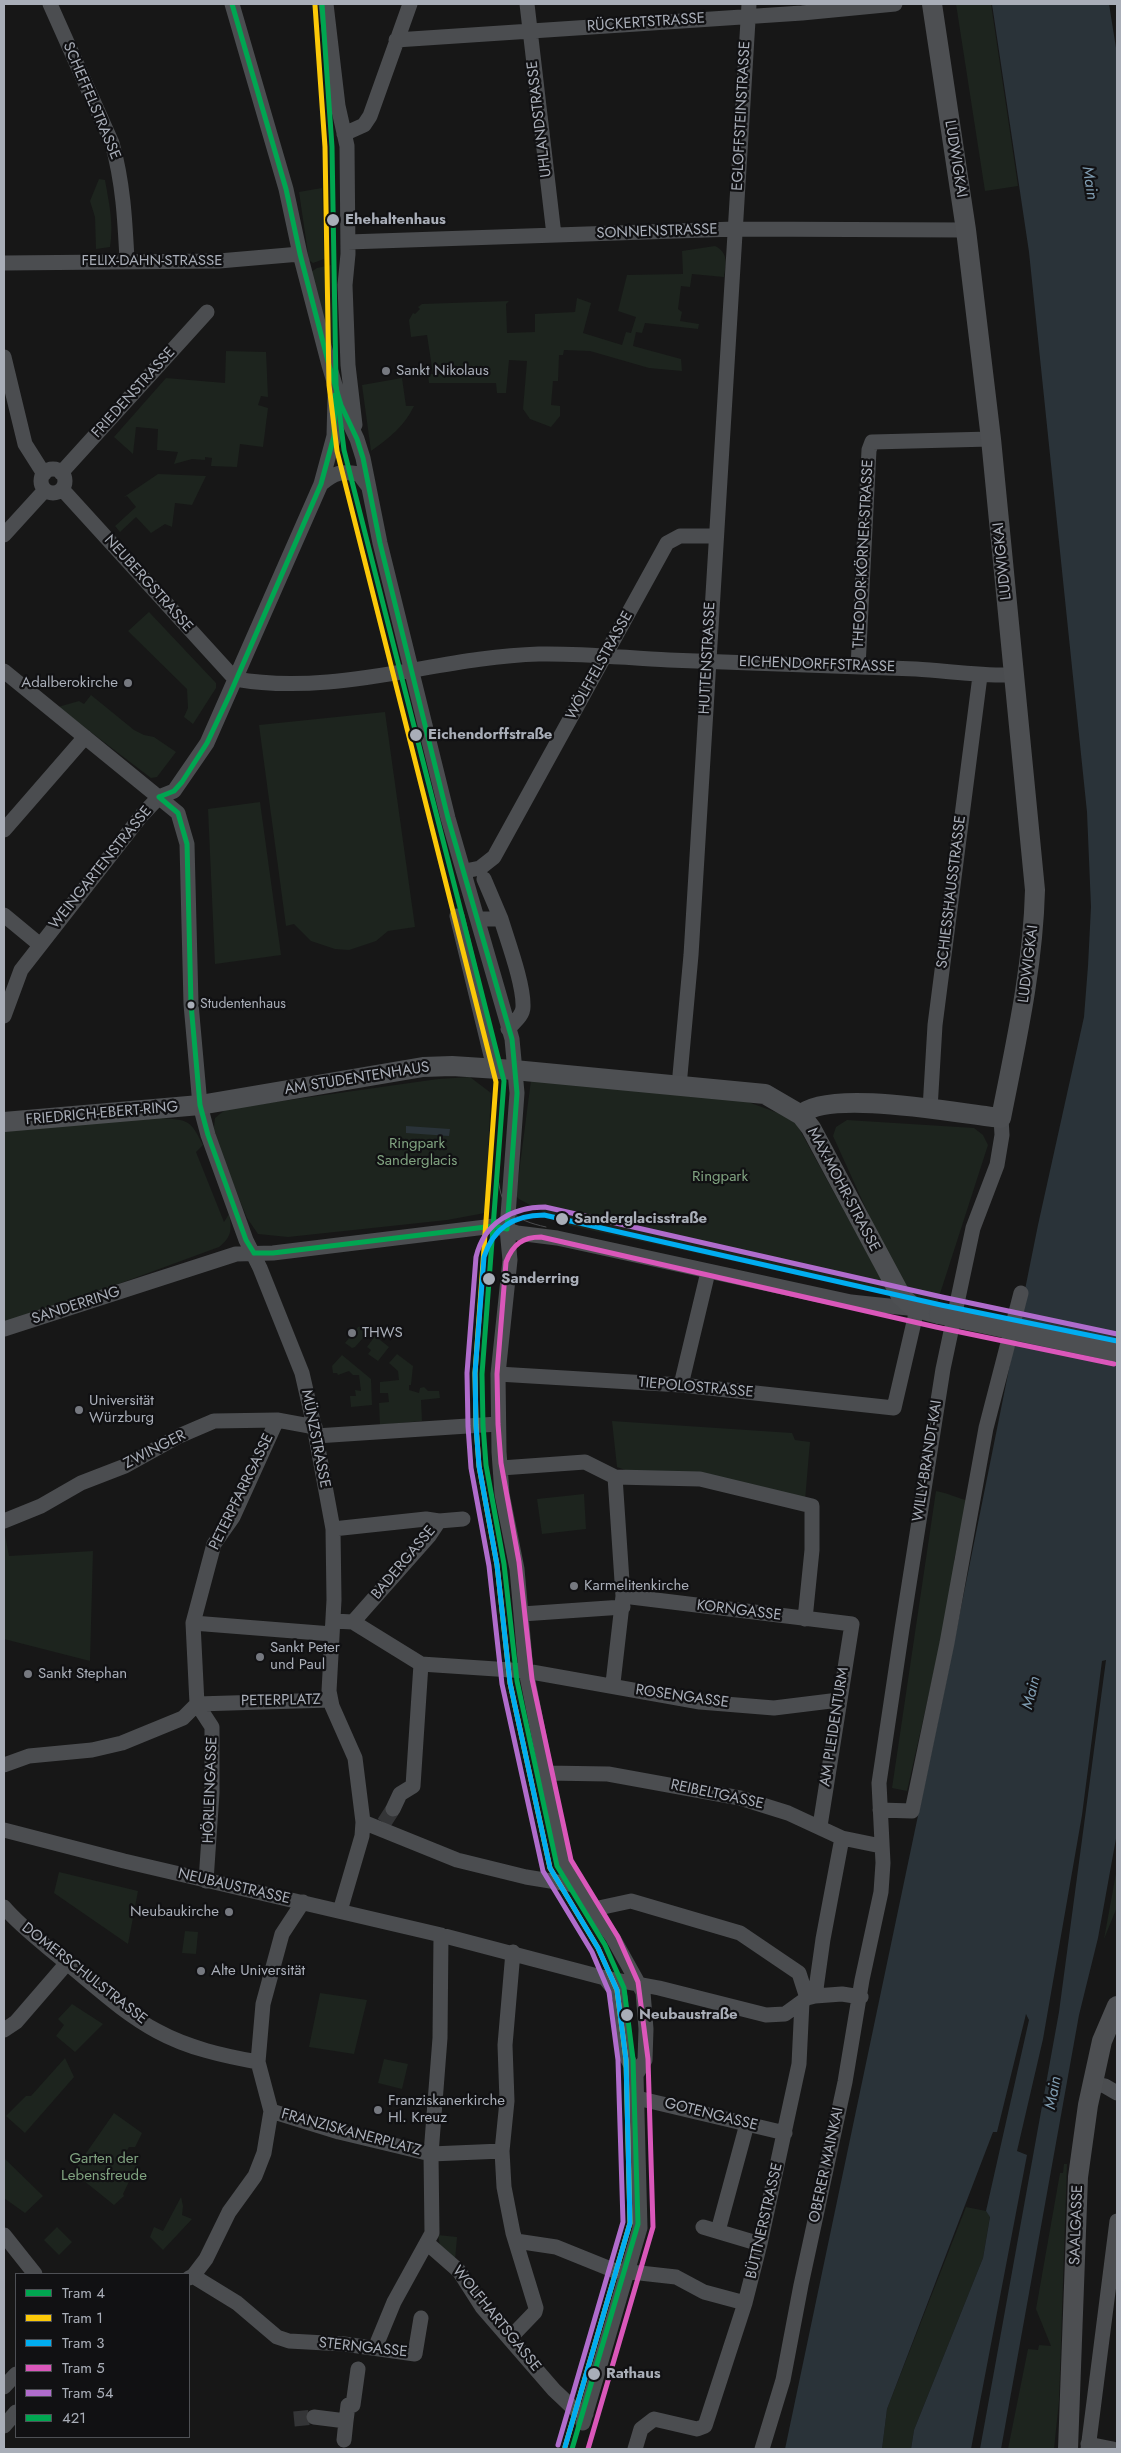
<!DOCTYPE html>
<html>
<head>
<meta charset="utf-8">
<style>
  body { margin:0 }
  #map { position:relative; width:1121px; height:2453px; overflow:hidden; background:#171717; font-family:Jost,sans-serif }
  canvas { display:block }
  .frame { position:absolute; inset:0; border:5px solid #a9aeb8; pointer-events:none }
  .legend { position:absolute; left:15px; top:2273px; width:175px; height:165px; box-sizing:border-box; background:#111113; border:1px solid #4e5055; margin:0; padding:6px 9px; list-style:none; font-size:15px; color:#a9aeb8 }
  .legend li { display:flex; align-items:center; gap:10px; height:25px }
  .legend b { width:25px; border:1px solid #4e5055 }
</style>
</head>
<body>
<div id="map">
<canvas width="1121" height="2453"></canvas>
<div class="frame"></div>
<ul class="legend">
<li><b style="height:6px;background:#00a650"></b>Tram 4</li>
<li><b style="height:6px;background:#fcc908"></b>Tram 1</li>
<li><b style="height:6px;background:#01adf0"></b>Tram 3</li>
<li><b style="height:6px;background:#da57ba"></b>Tram 5</li>
<li><b style="height:6px;background:#b06ccc"></b>Tram 54</li>
<li><b style="height:6px;background:#00a651"></b>421</li>
</ul>
</div>
<script>
const ctx = document.querySelector('canvas').getContext('2d');
ctx.lineJoin = 'round';
function paint(path, color) { ctx.fillStyle = color; ctx.fill(path, 'evenodd'); }
function strokePath(path, color, width, dash) { ctx.strokeStyle = color; ctx.lineWidth = width; ctx.lineCap = dash ? 'butt' : 'round'; ctx.setLineDash(dash || []); ctx.stroke(path); }
function write(font, color, halo, rows, align = 'center') {
  ctx.font = font + ' Jost,sans-serif'; ctx.lineWidth = 4.5; ctx.setLineDash([]); ctx.textBaseline = 'middle'; ctx.strokeStyle = halo; ctx.fillStyle = color; for (const [text, x, y, turn = 0] of rows) {
    ctx.save(); ctx.translate(x, y); ctx.rotate((+turn || 0) * Math.PI / 180); ctx.textAlign = isNaN(turn) ? turn : align; if (halo) ctx.strokeText(text, 0, 0); ctx.fillText(text, 0, 0); ctx.restore();
  }
}
paint(new Path2D(`
  M 956,4 L 991,4 L 1018,186 L 985,191 Z
  M 99,179 L 105,180 C 109,203 114,224 110,247 L 96,249 L 95,217 L 90,201 Z
  M 322,188 L 324,259 L 313,263 L 309,260 L 299,192 Z
  M 715,246 C 729,253 726,264 724,277 L 692,274 L 690,287 L 681,286 L 678,309 L 682,312 L 680,321 L 699,324 L 698,329 L 645,323 L 642,333 L 636,332 L 633,346 L 681,359 L 682,371 L 649,368 L 590,351 L 564,350 L 563,355 L 559,355 L 558,381 L 553,381 L 551,405 L 560,406 L 560,416 L 551,427 L 530,419 L 523,409 L 527,361 L 509,360 L 506,393 L 497,393 L 496,383 L 429,383 L 428,374 L 433,374 L 427,335 L 411,337 L 409,320 L 413,313 L 415,314 L 420,309 L 418,307 L 422,304 L 509,301 L 506,304 L 507,333 L 535,332 L 535,314 L 575,312 L 577,298 L 591,303 L 583,333 L 622,345 L 626,332 L 631,333 L 636,317 L 618,311 L 627,275 L 683,274 L 682,251 Z
  M 331,265 L 333,344 L 330,345 L 311,272 L 317,268 Z
  M 226,351 L 266,352 L 268,397 L 261,396 L 258,405 L 268,408 L 263,447 L 240,444 L 237,467 L 211,466 L 212,458 L 205,457 L 205,460 L 192,459 L 174,464 L 178,452 L 157,450 L 158,429 L 136,427 L 133,454 L 114,437 L 166,378 L 225,383 Z
  M 402,378 L 406,406 L 414,406 C 404,427 389,438 371,451 L 362,385 Z
  M 158,474 L 206,476 L 192,505 L 175,503 L 172,527 L 165,524 L 151,533 L 136,517 L 120,532 L 115,526 L 136,507 L 127,496 L 124,497 Z
  M 149,612 L 216,683 L 216,688 L 193,724 L 184,717 L 188,708 L 187,689 L 128,631 Z
  M 91,695 L 134,730 L 144,735 L 154,737 L 176,752 L 157,777 L 151,778 L 58,707 L 79,701 L 84,704 Z
  M 385,712 L 415,927 L 388,931 L 376,941 L 349,950 L 335,949 L 311,941 L 294,924 L 286,926 L 259,725 Z
  M 260,802 L 281,955 L 215,964 L 208,809 Z
  M 470,1077 L 491,1093 L 485,1213 L 447,1220 L 288,1237 L 258,1234 L 247,1218 L 213,1135 L 215,1118 L 226,1109 L 438,1079 Z
  M 531,1080 L 740,1099 L 778,1113 L 796,1123 L 890,1295 L 567,1225 L 519,1199 L 516,1196 Z
  M 160,1118 C 188,1120 190,1119 203,1145 L 196,1152 L 224,1222 L 229,1214 C 232,1229 232,1237 219,1247 L 4,1326 L 4,1130 Z
  M 847,1120 L 974,1128 L 983,1135 L 988,1145 L 937,1303 L 919,1300 L 910,1294 L 892,1266 L 833,1136 L 836,1127 Z
  M 367,1325 L 371,1329 L 355,1347 L 352,1348 L 345,1343 L 358,1327 Z
  M 375,1336 L 389,1347 L 378,1361 L 368,1354 L 371,1350 L 367,1347 Z
  M 397,1354 L 413,1366 L 411,1385 L 409,1385 L 409,1390 L 419,1393 L 420,1388 L 424,1387 L 428,1391 L 439,1391 L 440,1398 L 421,1400 L 422,1421 L 380,1425 L 379,1403 L 389,1402 L 388,1393 L 380,1393 L 380,1382 L 399,1380 L 398,1371 L 389,1363 Z
  M 342,1355 L 371,1379 L 372,1405 L 351,1407 L 350,1396 L 356,1396 L 355,1390 L 361,1391 L 359,1375 L 353,1375 L 349,1371 L 338,1375 L 337,1373 L 333,1373 L 332,1366 Z
  M 612,1421 L 792,1433 L 795,1440 L 810,1442 L 805,1500 L 628,1471 L 617,1467 Z
  M 936,1491 C 948,1493 957,1498 969,1501 L 954,1560 L 959,1561 L 907,1791 L 892,1788 Z
  M 584,1494 L 586,1529 L 542,1534 L 537,1499 Z
  M 4,1530 L 9,1556 L 93,1551 L 90,1661 L 4,1639 Z
  M 1117,1868 L 1117,1907 L 1104,1939 Z
  M 59,1872 L 138,1891 L 128,1944 L 54,1893 Z
  M 185,1931 L 198,1932 L 196,1954 L 182,1953 Z
  M 320,1993 L 367,2000 L 354,2054 L 309,2047 Z
  M 72,2004 L 103,2024 L 75,2052 L 56,2036 L 64,2025 L 58,2019 Z
  M 65,2058 L 74,2077 L 25,2133 L 6,2116 L 26,2096 L 31,2096 Z
  M 384,2059 L 408,2064 L 402,2089 L 378,2083 Z
  M 114,2113 L 142,2133 L 135,2147 L 129,2147 L 125,2154 L 138,2163 L 123,2194 L 124,2196 L 114,2205 L 73,2172 Z
  M 4,2158 L 43,2196 L 25,2213 L 4,2198 Z
  M 1064,2164 L 1067,2164 L 1059,2401 L 1054,2449 L 1008,2449 L 1028,2349 L 1038,2350 L 1039,2345 L 1051,2346 L 1036,2309 L 1060,2173 L 1063,2173 Z
  M 181,2197 L 183,2206 L 182,2215 L 192,2219 L 163,2250 L 150,2237 L 154,2227 L 163,2231 Z
  M 966,2207 L 986,2211 L 990,2216 L 983,2258 L 914,2430 L 911,2449 L 882,2449 L 887,2409 Z
  M 57,2227 L 72,2242 L 59,2255 L 44,2240 Z
  M 438,2235 L 457,2237 L 455,2260 L 440,2246 Z`), '#1d241e');
paint(new Path2D(`
  M 992,4 L 1109,4 L 1117,54 L 1117,1833 L 1098,1938 L 1079,2015 L 1001,2449 L 980,2449 L 1059,2012 L 1106,1660 L 1102,1661 L 1082,1815 L 1043,2039 L 1017,2151 L 1027,2155 L 971,2449 L 911,2449 L 914,2430 L 983,2258 L 990,2217 L 986,2211 L 1029,2020 L 1026,2014 L 997,2132 L 993,2132 L 887,2409 L 882,2449 L 785,2449 L 945,1687 L 1038,1225 L 1084,1017 L 1088,966 L 1091,907 L 1087,812 L 1029,252 Z
  M 406,1126 L 450,1129 L 449,1136 L 406,1133 Z`), '#2a3339');
strokePath(new Path2D(`
  M 384,1823 L 393,1809
  M 294,2419 L 314,2417`), '#343537', 15, [15, 8]);
strokePath(new Path2D(`
  M 50,4 L 112,143 C 123,182 125,220 127,260
  M 232,4 L 286,189 L 300,254 L 329,365 L 341,405 L 357,439 L 363,458 L 380,543 L 448,818 L 512,1039 L 517,1093 L 507,1229 L 510,1260 L 498,1374 L 499,1452 L 502,1494 L 517,1569 L 526,1671 L 565,1867 L 575,1885 L 613,1938 L 643,1992 L 646,2029 L 645,2060 L 636,2075
  M 326,4 L 338,106 L 347,146 L 348,254 L 345,285 L 348,365 L 355,425
  M 527,4 L 554,235
  M 396,40 L 802,13 L 895,4
  M 344,134 L 364,125 L 370,116 L 410,4
  M 348,242 L 735,229 L 966,230
  M 4,263 L 219,261 L 300,254
  M 4,357 L 25,444 L 44,474
  M41 481a12 12 0 1 1 24 0a12 12 0 1 1-24 0Z
  M 61,473 L 207,312
  M 321,484 C 335,472 342,471 359,474 L 368,486
  M 62,489 L 235,679
  M 4,535 L 45,490
  M 858,667 L 869,450 L 872,442 L 991,439
  M 4,671 L 178,813 L 187,844 L 191,1004 L 200,1105 L 208,1135 L 246,1240 L 260,1268 L 302,1373 L 313,1421 L 333,1529 L 334,1600 L 329,1691 L 332,1706 L 355,1758 L 363,1822 L 362,1836 L 340,1911
  M 235,679 C 337,697 437,657 539,654 C 582,653 626,658 669,660 C 751,663 833,666 916,669 C 949,671 981,676 1014,675
  M 4,830 L 85,737
  M 465,871 L 480,868 L 494,857 L 667,543 L 680,536 L 715,536
  M 484,879 L 501,919
  M 4,915 L 39,944
  M 457,916 L 494,1068
  M 478,919 L 501,919 C 508,942 524,985 523,1007 C 523,1016 514,1022 508,1029
  M 4,1016 L 21,970 L 142,815 L 159,797 L 174,791 L 207,743 L 321,484 L 334,436 L 335,397
  M 679,1086 L 691,955 L 749,4
  M 930,1109 L 935,1025 L 980,676
  M 4,1329 L 236,1254 L 273,1253 L 494,1226 L 517,1233 L 557,1238 L 851,1302 L 917,1309 L 894,1408 L 681,1385 L 498,1374
  M 681,1385 L 708,1272
  M 316,1436 L 498,1424
  M 501,1468 L 585,1462 L 615,1477 L 700,1479 L 812,1506 L 812,1550 L 805,1619
  M 4,1521 L 41,1506 L 81,1483 L 125,1466 L 179,1436 L 214,1421 L 277,1420 L 315,1427
  M 333,1529 L 426,1519 L 439,1521 L 463,1519
  M 623,1596 L 852,1624 L 820,1826
  M 522,1614 L 623,1607
  M 333,1621 L 353,1622 L 421,1664 L 526,1671 L 700,1702 L 774,1708 L 839,1700
  M 353,1622 L 429,1536 L 439,1521
  M 193,1623 L 332,1634
  M 610,1686 L 613,1683 L 623,1596 L 615,1477
  M 197,1704 L 193,1623 L 214,1544 L 233,1517 L 277,1420
  M 197,1704 L 212,1727 L 212,1793 L 206,1881
  M 197,1704 L 330,1700
  M 4,1765 L 29,1756 L 92,1750 L 122,1743 L 183,1718 L 197,1704
  M 546,1773 L 608,1774 L 740,1798 L 788,1813 L 842,1838 L 881,1846
  M 393,1809 L 400,1794 L 413,1786 L 421,1664
  M 880,1810 L 912,1811 L 947,1643 L 986,1428 L 1021,1293
  M 363,1822 L 457,1860 L 526,1877 L 575,1885
  M 4,1830 L 124,1861 L 441,1935 L 605,1978 L 659,1988 L 766,2015 L 785,2014 L 807,1998 L 815,1996 L 842,1994 L 861,1997
  M 4,1907 C 21,1927 43,1943 63,1960 C 93,1984 123,2013 157,2031 C 188,2048 224,2056 258,2062
  M 594,1909 L 631,1901 L 740,1933 L 799,1973 L 807,1998
  M 815,1996 L 823,1939 L 842,1838
  M 4,2030 L 16,2022 L 67,1963
  M 1092,2083 L 1105,2086 L 1117,2093
  M 637,2098 L 785,2133
  M 271,2111 L 339,2132 L 431,2154 L 502,2151
  M 703,2227 L 760,2244
  M 718,2231 L 747,2124
  M 4,2235 L 35,2274
  M 516,2241 L 556,2247 L 613,2270 L 676,2277 L 704,2292 L 745,2303
  M 427,2243 L 459,2271 L 482,2307 L 554,2390 L 572,2407 L 586,2414
  M 193,2276 L 237,2303 L 277,2337 L 289,2341 L 344,2344 L 415,2354 L 421,2318
  M 189,2278 L 193,2276 L 206,2259 L 229,2212 L 255,2176 L 264,2153 L 271,2111 L 258,2062 L 263,2004 L 282,1934 L 303,1902
  M 510,2338 L 535,2312 L 536,2308 L 513,2233 L 504,2187 L 502,2151 L 507,2101 L 505,2045 L 513,1952
  M 375,2348 L 394,2302 L 432,2233 L 431,2154 L 440,2038 L 441,1935
  M 4,2387 L 16,2374
  M 314,2417 L 346,2421 L 348,2405 L 353,2405 L 358,2369
  M 583,2423 L 640,2228 L 636,2075 L 623,2050 L 620,1997 L 605,1978
  M 4,2426 L 16,2412
  M 344,2440 L 346,2421
  M 1088,2444 L 1113,2449
  M 635,2449 L 641,2429 L 654,2419 L 697,2429 L 705,2426 L 745,2303 L 760,2244 L 799,2064 L 802,2002
  M 762,2449 L 783,2380 L 801,2285 L 845,2082 L 862,1980 L 881,1892 L 883,1863 L 879,1783 L 902,1629 L 943,1369 L 973,1228 L 997,1165 L 1002,1135 L 1001,1118
  M 1088,2449 L 1117,2221`), '#4b4d50', 15);
strokePath(new Path2D(`
  M 801,1115 C 827,1088 961,1114 1001,1118 C 1016,1042 1033,968 1035,890 L 991,439 L 966,230 L 932,4
  M 4,1122 L 200,1105 L 423,1067 L 452,1066 L 514,1070 L 765,1094 L 801,1115 L 811,1128 L 901,1296 L 913,1307 L 939,1314
  M 1068,2449 L 1078,2177 L 1088,2105 L 1102,2041 L 1117,2006`), '#4d4f52', 20);
strokePath(new Path2D(`
  M 498,1177 C 501,1210 514,1220 546,1227`), '#4c4d4f', 1);
strokePath(new Path2D(`
  M 939,1314 L 1117,1352`), '#4d4f52', 20);
strokePath(new Path2D(`
  M 232,4 L 286,189 L 300,254 L 329,365 L 341,405 L 357,439 L 363,458 L 380,543 L 448,818 L 512,1039 L 517,1093 L 507,1229
  M 159,797 L 174,791 L 182,782 L 207,743 L 230,694 L 321,484 L 334,436 L 335,395
  M 159,797 L 178,813 L 187,844 L 191,1004 L 200,1105 L 208,1135 L 246,1240 L 254,1253
  M 254,1253 L 273,1253 L 494,1226 L 507,1229`), '#00a651', 5);
strokePath(new Path2D(`
  M 322,4 L 332,147 L 336,385 L 344,450 L 504,1081 L 482,1374 L 483,1425 L 486,1465 L 504,1564 L 517,1681 L 557,1866 L 605,1945 L 624,1988 L 633,2059 L 638,2224 L 572,2449`), '#00a650', 5);
strokePath(new Path2D(`
  M 315,5 L 325,147 L 329,385 L 337,451 L 496,1082 L 475,1373 L 476,1425 L 479,1466 L 497,1565 L 510,1683 L 550,1868 L 598,1948 L 617,1990 L 626,2060 L 630,2223 L 565,2447`), '#fcc908', 5);
strokePath(new Path2D(`
  M 565,2447 L 630,2223 L 626,2060 L 617,1990 L 598,1948 L 550,1868 L 510,1683 L 497,1565 L 479,1466 L 476,1426 L 475,1373 L 484,1257 C 493,1228 514,1215 544,1215 L 941,1305 L 1117,1341`), '#01adf0', 5);
strokePath(new Path2D(`
  M 588,2449 L 653,2227 L 648,2059 L 638,1982 L 618,1937 L 571,1860 L 532,1679 L 519,1562 L 501,1463 L 498,1424 L 497,1374 L 506,1262 C 513,1244 523,1237 541,1237 L 936,1327 L 1114,1364`), '#da57ba', 5);
strokePath(new Path2D(`
  M 558,2445 L 623,2222 L 618,2060 L 609,1992 L 592,1952 L 543,1871 L 502,1684 L 489,1566 L 471,1468 L 468,1426 L 467,1373 L 476,1257 C 484,1223 512,1207 545,1207 L 942,1297 L 1117,1334`), '#b06ccc', 5);
for (const [x, y, r, color] of [
  [333,220,7,"#a9aeb8"],
  [386,371,5,"#767980"],
  [128,683,5,"#767980"],
  [416,735,7,"#a9aeb8"],
  [191,1005,4.5,"#a9aeb8"],
  [562,1219,7,"#a9aeb8"],
  [489,1279,7,"#a9aeb8"],
  [352,1333,5,"#767980"],
  [79,1410,5,"#767980"],
  [574,1586,5,"#767980"],
  [260,1657,5,"#767980"],
  [28,1674,5,"#767980"],
  [229,1912,5,"#767980"],
  [201,1971,5,"#767980"],
  [627,2015,7,"#a9aeb8"],
  [378,2110,5,"#767980"],
  [594,2374,7,"#a9aeb8"]
]) { const dot = new Path2D(); dot.arc(x, y, r, 0, 2 * Math.PI); ctx.fillStyle = color; ctx.fill(dot); strokePath(dot, '#111113', 2); }
write('14px', '#a9aeb8', '#111113', [
  ["Studentenhaus",200,1005]
], 'left');
write('15px', '#a9aeb8', '#111113', [
  ["RÜCKERTSTRASSE",646,23,-4],
  ["SCHEFFELSTRASSE",91,101,67],
  ["EGLOFFSTEINSTRASSE",742,116,-87],
  ["UHLANDSTRASSE",540,119,-97],
  ["LUDWIGKAI",955,159,81],
  ["SONNENSTRASSE",657,232,-2],
  ["FELIX-DAHN-STRASSE",152,261],
  ["FRIEDENSTRASSE",134,393,-48],
  ["THEODOR-KÖRNER-STRASSE",864,554,-87],
  ["LUDWIGKAI",1003,561,-96],
  ["NEUBERGSTRASSE",148,584,48],
  ["HUTTENSTRASSE",708,658,-87],
  ["EICHENDORFFSTRASSE",817,665,2],
  ["WÖLFFELSTRASSE",600,666,-61],
  ["WEINGARTENSTRASSE",101,868,-51],
  ["SCHIESSHAUSSTRASSE",952,892,-83],
  ["LUDWIGKAI",1029,964,-83],
  ["AM STUDENTENHAUS",357,1079,-9],
  ["FRIEDRICH-EBERT-RING",102,1114,-5],
  ["MAX-MOHR-STRASSE",843,1190,62],
  ["SANDERRING",76,1306,-18],
  ["TIEPOLOSTRASSE",696,1388,5],
  ["MÜNZSTRASSE",315,1439,79],
  ["ZWINGER",155,1450,-27],
  ["WILLY-BRANDT-KAI",928,1461,-81],
  ["PETERPFARRGASSE",242,1492,-64],
  ["BADERGASSE",404,1563,-50],
  ["KORNGASSE",739,1611,7],
  ["ROSENGASSE",682,1697,8],
  ["PETERPLATZ",281,1701,-1],
  ["AM PLEIDENTURM",835,1727,-81],
  ["HÖRLEINGASSE",211,1790,-88],
  ["REIBELTGASSE",717,1795,12],
  ["NEUBAUSTRASSE",234,1887,13],
  ["DOMERSCHULSTRASSE",84,1974,38],
  ["GOTENGASSE",711,2115,14],
  ["FRANZISKANERPLATZ",351,2133,15],
  ["OBERER MAINKAI",827,2165,-78],
  ["BÜTTNERSTRASSE",765,2221,-77],
  ["SAALGASSE",1077,2225,-88],
  ["WOLFHARTSGASSE",496,2319,51],
  ["STERNGASSE",363,2348,6]
]);
write('bold 15px', '#a9aeb8', '#111113', [
  ["Ehehaltenhaus",345,220],
  ["Eichendorffstraße",428,735],
  ["Sanderglacisstraße",574,1219],
  ["Sanderring",501,1279],
  ["Neubaustraße",639,2015],
  ["Rathaus",606,2374]
], 'left');
write('15px', '#a9aeb8', '#111113', [
  ["Sankt Nikolaus",396,371],
  ["Adalberokirche",118,683,"right"],
  ["THWS",362,1333],
  ["Universität",89,1401],
  ["Würzburg",89,1418],
  ["Karmelitenkirche",584,1586],
  ["Sankt Peter",270,1648],
  ["und Paul",270,1665],
  ["Sankt Stephan",38,1674],
  ["Neubaukirche",219,1912,"right"],
  ["Alte Universität",211,1971],
  ["Franziskanerkirche",388,2101],
  ["Hl. Kreuz",388,2118]
], 'left');
write('15px', '#80a380', '#111113', [
  ["Ringpark",417,1144],
  ["Sanderglacis",417,1161],
  ["Ringpark",720,1177],
  ["Garten der",104,2159],
  ["Lebensfreude",104,2176]
]);
write('italic 16px', '#809eb3', '#111113', [
  ["Main",1089,183,81],
  ["Main",1032,1693,-76],
  ["Main",1054,2093,-80]
]);
</script>
</body>
</html>
